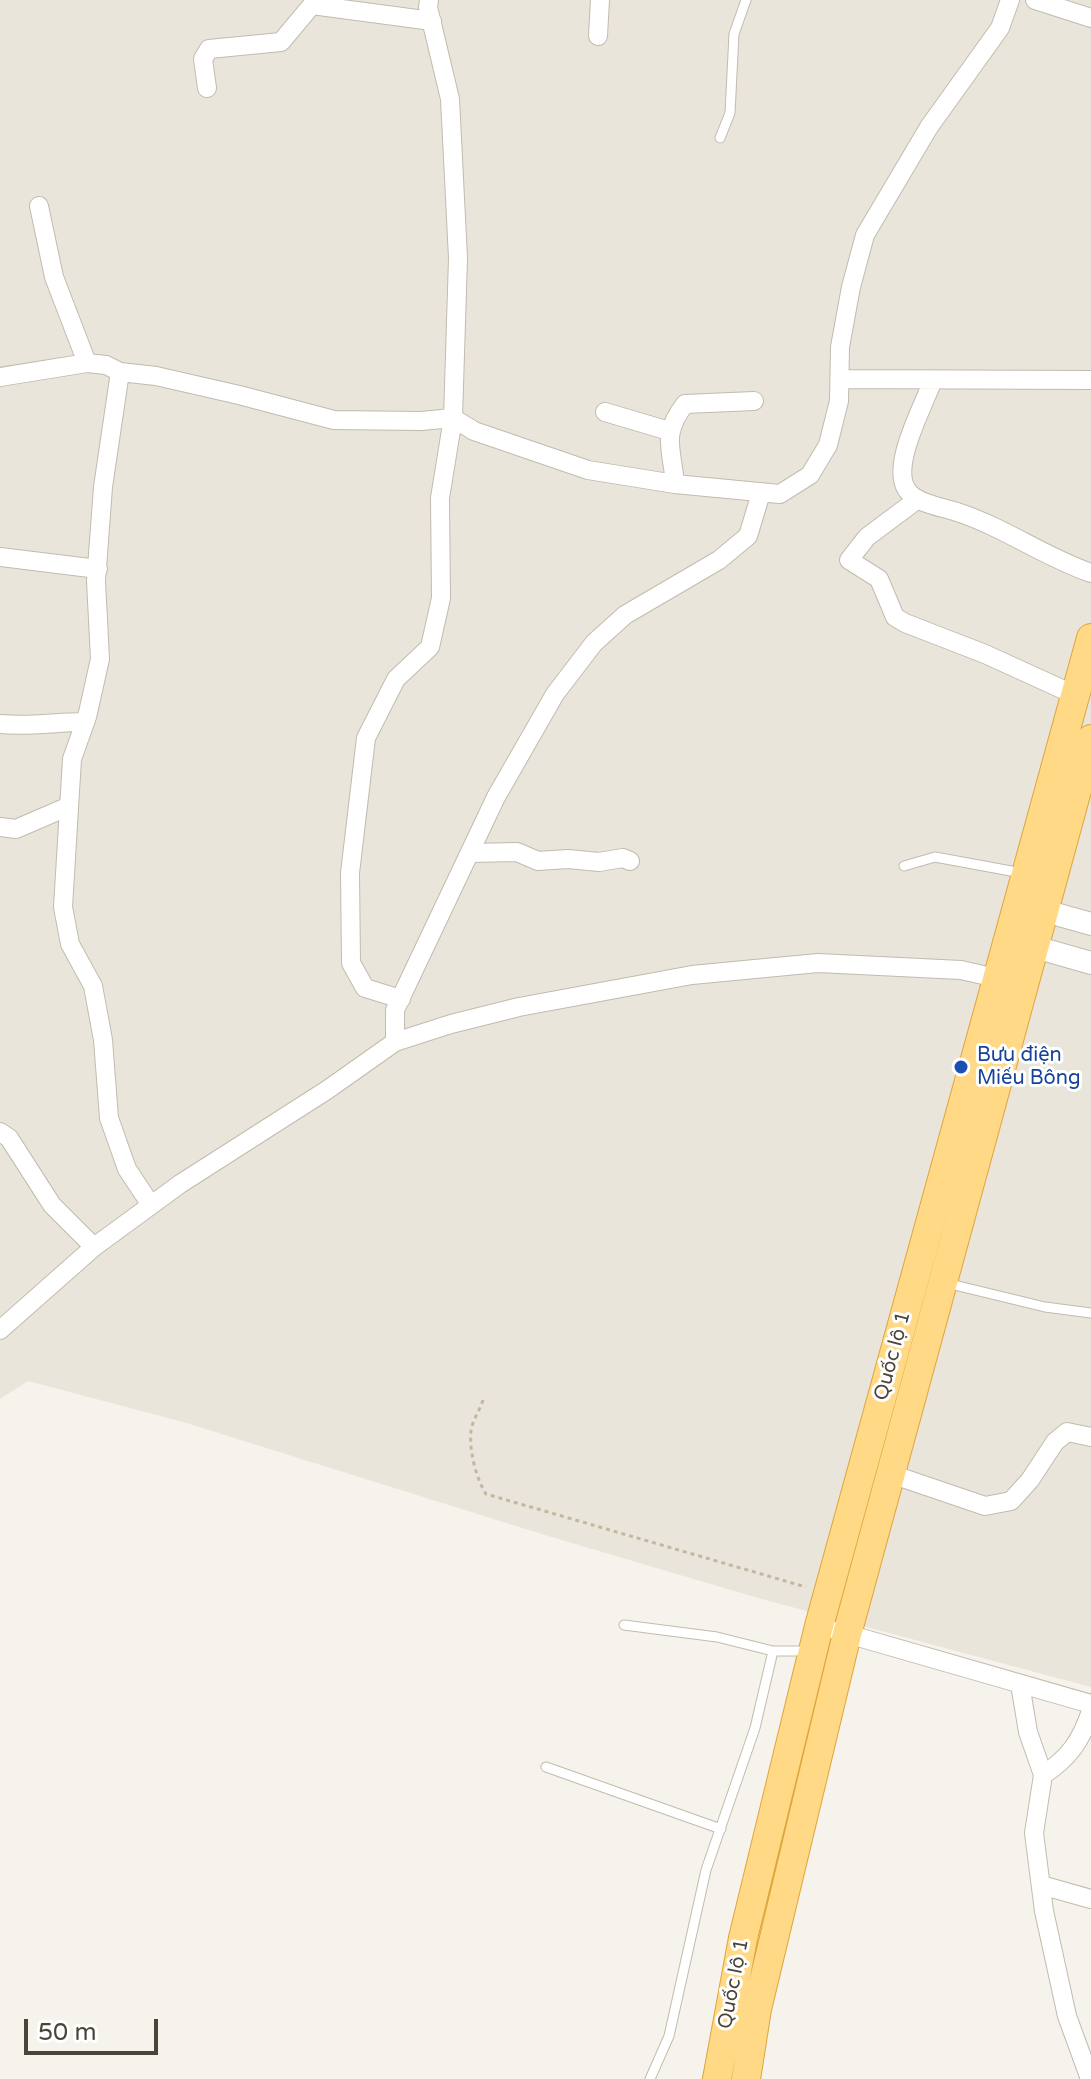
<!DOCTYPE html>
<html>
<head>
<meta charset="utf-8">
<style>
  body { margin:0 }
  #map { position:relative; width:1091px; height:2079px; overflow:hidden; background:#f6f3ec; font-family:"Varela Round",sans-serif }
  canvas { display:block }
  .scale { position:absolute; left:24px; top:2019px; width:134px; height:36px; box-sizing:border-box; border:4px solid #4b4439; border-top:0; padding-left:10px; font-size:24px; line-height:28px; white-space:nowrap; color:#4b4439; -webkit-text-stroke:6px #fff; paint-order:stroke }
</style>
</head>
<body>
<div id="map">
<canvas width="1091" height="2079"></canvas>
<div class="scale">50 m</div>
</div>
<script>
const ctx = document.querySelector('canvas').getContext('2d');
ctx.lineJoin = 'round';
function paint(path, color) { ctx.fillStyle = color; ctx.fill(path, 'evenodd'); }
function strokePath(path, color, width, dash) { ctx.strokeStyle = color; ctx.lineWidth = width; ctx.lineCap = dash ? 'butt' : 'round'; ctx.setLineDash(dash || []); ctx.stroke(path); }
function write(font, color, halo, rows, align = 'center') {
  ctx.font = font + ' "Varela Round",sans-serif'; ctx.lineWidth = 6; ctx.setLineDash([]); ctx.textBaseline = 'middle'; ctx.strokeStyle = halo; ctx.fillStyle = color; for (const [text, x, y, turn = 0] of rows) {
    ctx.save(); ctx.translate(x, y); ctx.rotate((+turn || 0) * Math.PI / 180); ctx.textAlign = isNaN(turn) ? turn : align; if (halo) ctx.strokeText(text, 0, 0); ctx.fillText(text, 0, 0); ctx.restore();
  }
}
paint(new Path2D(`
  M 0,0 L 1091,0 L 1091,1687 L 758,1598 L 548,1536 L 183,1422 L 28,1381 L 0,1399 Z`), '#eae5da');
const service = new Path2D(`
  M 720,138 L 730,113 L 734,34 L 746,0
  M 904,866 L 935,857 L 1022,873
  M 946,1283 L 1045,1307 L 1091,1313
  M 624,1625 L 717,1637 L 773,1651
  M 546,1767 L 721,1829
  M 650,2079 L 669,2036 L 706,1870 L 755,1728 L 773,1651 L 811,1651`);
const minor = new Path2D(`
  M 1035,0 L 1091,18
  M 598,36 L 600,0
  M 207,88 L 203,59 L 209,49 L 281,42 L 312,5 L 432,21
  M 39,206 L 54,277 L 87,363
  M 120,372 L 103,487 L 96,581 L 100,659 L 87,717 L 72,759 L 63,907 L 70,944 L 93,986 L 103,1040 L 109,1118 L 127,1169 L 151,1205
  M 0,377 L 87,363 L 106,365 L 120,372 L 156,376 L 239,395 L 334,420 L 421,421 L 453,418 L 474,431 L 588,470 L 675,484 L 780,494 L 810,475 L 828,445 L 839,401 L 840,347 L 851,287 L 865,235 L 929,127 L 1000,28 L 1010,0
  M 840,379 L 1091,380
  M 933,380 C 924,405 890,466 907,490 C 916,504 943,507 957,512 C 1006,528 1044,557 1091,573
  M 605,412 L 669,431
  M 675,484 C 672,448 661,435 685,404 L 754,401
  M 918,499 L 867,537 L 849,560 L 879,579 L 895,617 L 905,623 L 985,654 L 1075,695
  M 0,557 L 98,569
  M 0,724 C 29,727 56,722 85,722
  M 0,827 L 16,829 L 67,807
  M 471,853 L 517,852 L 538,861 L 568,859 L 599,862 L 623,858 L 630,861
  M 401,999 L 365,988 L 351,963 L 350,873 L 366,738 L 396,679 L 430,647 L 441,598 L 440,498 L 453,418 L 458,258 L 450,99 L 428,7 L 429,0
  M 395,1042 L 395,1010 L 496,797 L 555,694 L 594,643 L 625,615 L 719,560 L 748,536 L 761,493
  M 0,1132 L 9,1138 L 52,1205 L 94,1247
  M 0,1330 L 94,1247 L 180,1184 L 327,1090 L 395,1042 L 451,1024 L 519,1007 L 692,975 L 818,963 L 961,970 L 1005,980
  M 891,1474 L 985,1506 L 1011,1501 L 1030,1480 L 1055,1442 L 1067,1432 L 1091,1437
  M 837,1631 L 1091,1704
  M 1020,1684 L 1028,1732 L 1043,1775 L 1034,1833 L 1044,1911 L 1067,2016 L 1090,2079
  M 1043,1775 C 1069,1758 1081,1741 1091,1711
  M 1041,1885 L 1091,1899`);
const tertiary = new Path2D(`
  M 1045,911 L 1091,924
  M 1035,947 L 1091,963`);
const trunk = new Path2D(`
  M 717,2079 L 743,1938 L 819,1626 L 1091,638
  M 746,2079 L 757,2009 L 847,1634 L 1091,739`);
strokePath(service, '#c2bbae', 11);
strokePath(minor, '#c2bbae', 20);
strokePath(tertiary, '#c2bbae', 24);
strokePath(trunk, '#e0a43c', 30);
strokePath(new Path2D(`
  M 483,1400 C 480,1410 472,1421 471,1431 C 469,1451 476,1478 486,1494 L 806,1587`), '#c4b79f', 3, [4, 4]);
strokePath(service, '#fff', 9);
strokePath(minor, '#fff', 18);
strokePath(tertiary, '#fff', 22);
strokePath(trunk, '#ffd985', 28);
for (const [x, y, r, color] of [
  [961,1067,8,"#1a4fb4"]
]) { const dot = new Path2D(); dot.arc(x, y, r, 0, 2 * Math.PI); ctx.fillStyle = color; ctx.fill(dot); strokePath(dot, '#fff', 3); }
write('20px', '#164399', '#fff', [
  ["Bưu điện",977,1056],
  ["Miếu Bông",977,1079]
], 'left');
write('20px', '#4b4439', '#fff', [
  ["Quốc lộ 1",893,1356,-75],
  ["Quốc lộ 1",734,1984,-79]
]);
</script>
</body>
</html>
